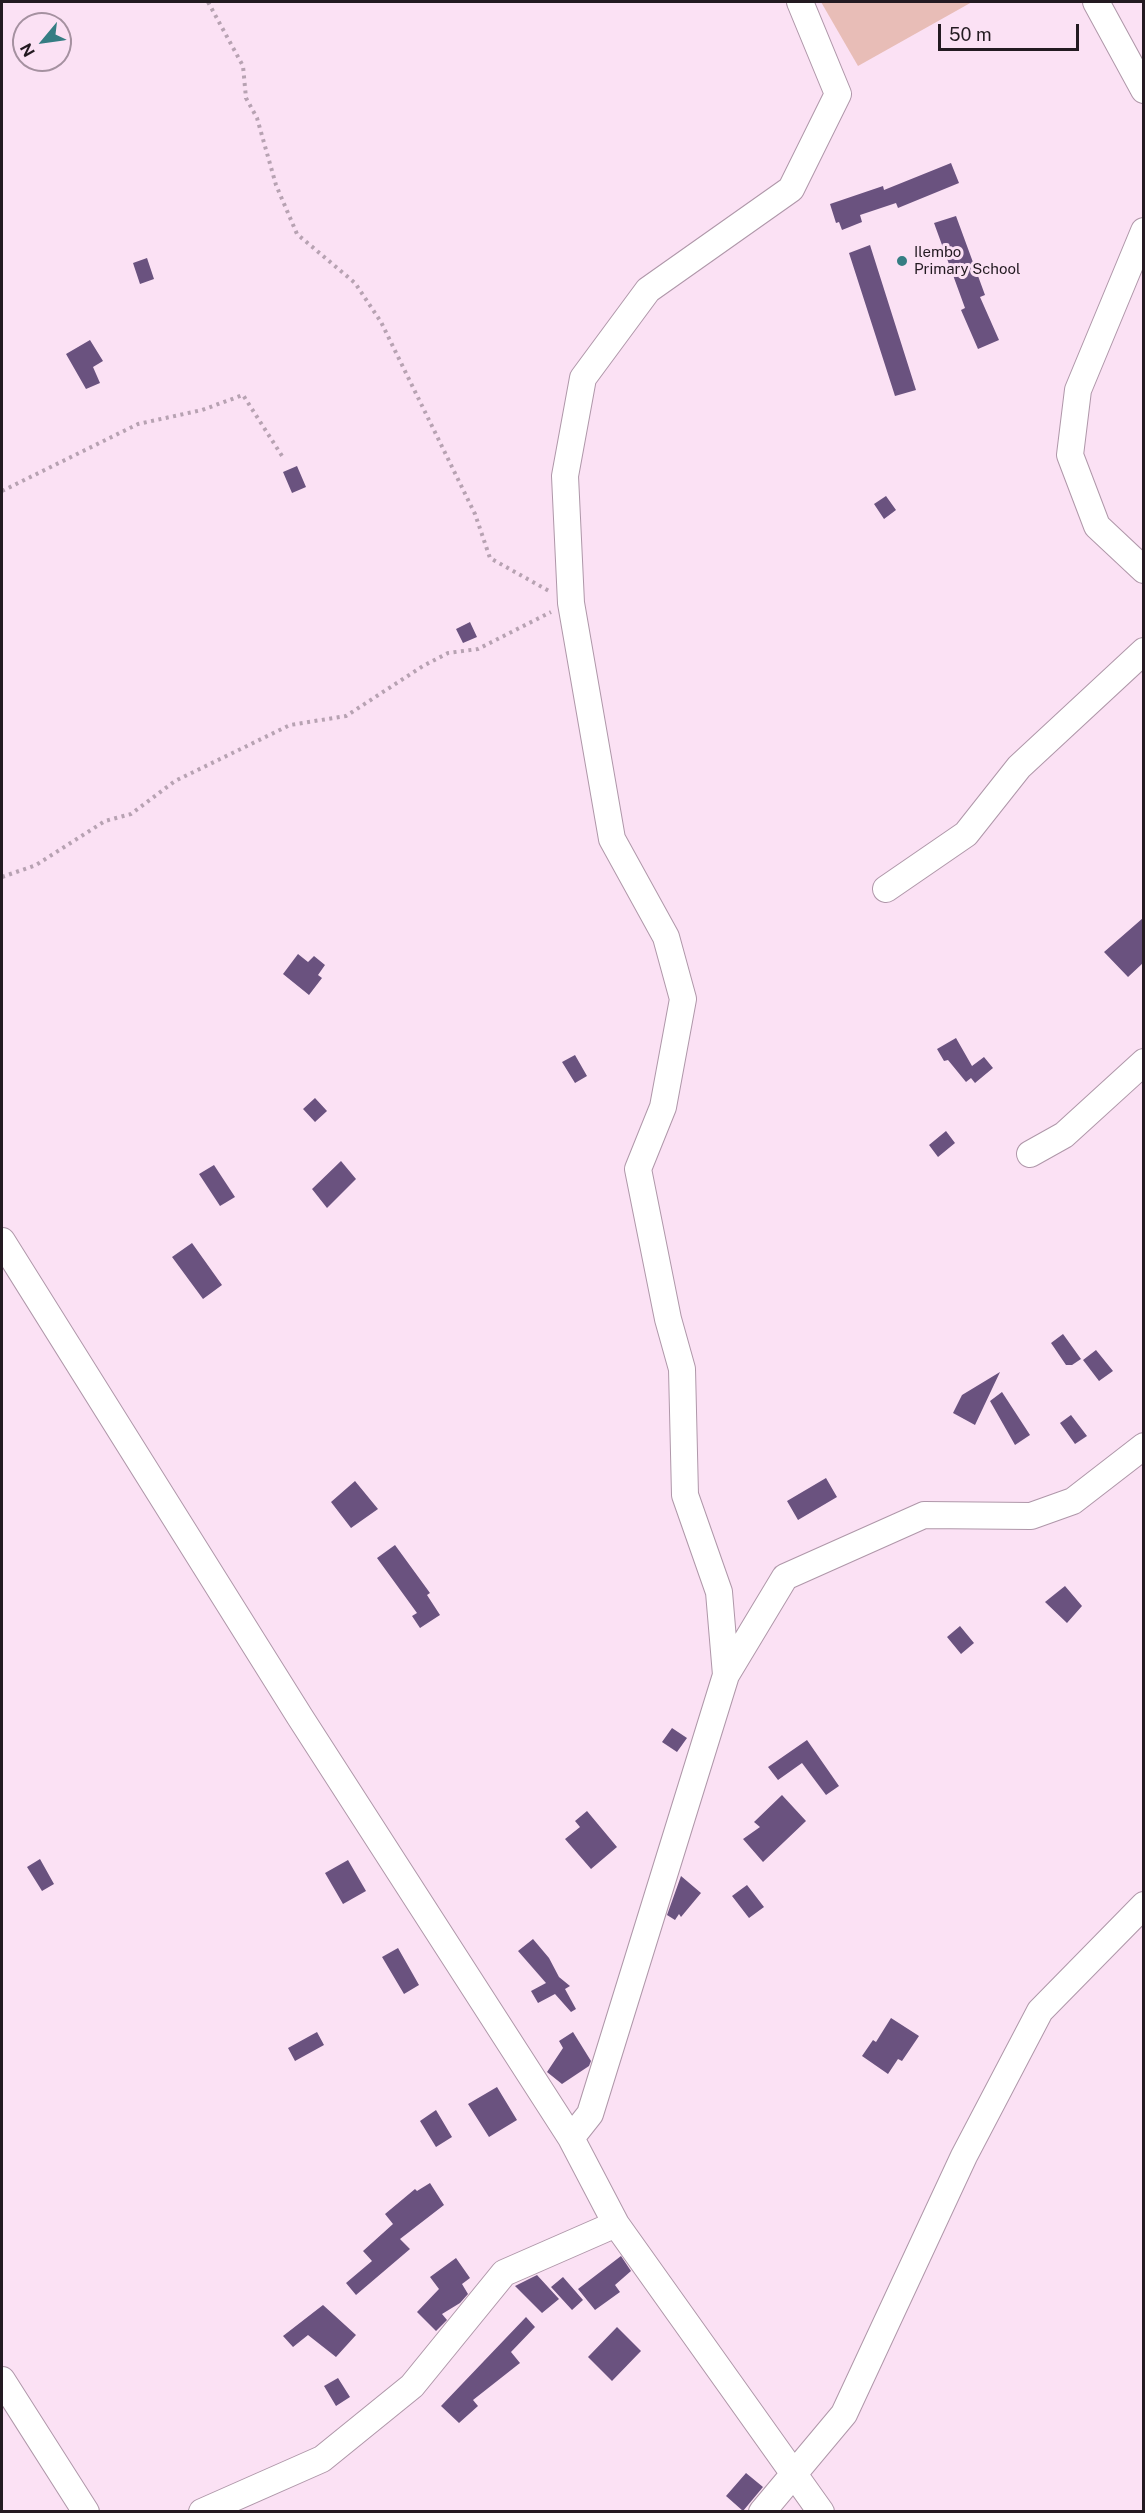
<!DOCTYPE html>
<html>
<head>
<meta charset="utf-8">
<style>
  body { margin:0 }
  #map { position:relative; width:1145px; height:2513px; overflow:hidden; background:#fbe1f4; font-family:"Public Sans",sans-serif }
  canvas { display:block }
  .frame { position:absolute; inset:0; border:3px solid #231a21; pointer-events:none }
  .north { position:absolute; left:12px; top:12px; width:60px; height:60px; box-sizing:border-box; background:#fbe1f4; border:2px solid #a591a0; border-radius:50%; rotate:241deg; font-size:16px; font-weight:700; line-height:24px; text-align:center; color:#231a21 }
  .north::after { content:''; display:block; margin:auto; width:21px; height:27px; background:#357d83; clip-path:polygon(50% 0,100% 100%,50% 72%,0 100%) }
  .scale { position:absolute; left:938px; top:24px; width:141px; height:27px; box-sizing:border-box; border:3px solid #231a21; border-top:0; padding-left:8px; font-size:18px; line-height:21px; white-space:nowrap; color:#231a21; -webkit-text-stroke:4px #fbe1f4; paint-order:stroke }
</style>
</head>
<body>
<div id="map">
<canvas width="1145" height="2513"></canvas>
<div class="frame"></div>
<div class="north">N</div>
<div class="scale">50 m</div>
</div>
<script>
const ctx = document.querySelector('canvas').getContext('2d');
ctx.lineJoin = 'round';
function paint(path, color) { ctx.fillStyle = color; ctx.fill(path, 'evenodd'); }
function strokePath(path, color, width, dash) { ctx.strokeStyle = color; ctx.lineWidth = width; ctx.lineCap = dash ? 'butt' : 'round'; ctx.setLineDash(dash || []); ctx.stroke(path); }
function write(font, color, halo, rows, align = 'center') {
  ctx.font = font + ' "Public Sans",sans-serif'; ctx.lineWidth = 6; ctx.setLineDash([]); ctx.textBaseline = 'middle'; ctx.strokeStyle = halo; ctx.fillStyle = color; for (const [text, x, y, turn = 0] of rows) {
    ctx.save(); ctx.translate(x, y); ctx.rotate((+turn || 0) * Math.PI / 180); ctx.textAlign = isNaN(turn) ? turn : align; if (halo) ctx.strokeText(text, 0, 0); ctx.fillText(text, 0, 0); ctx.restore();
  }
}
paint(new Path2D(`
  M 821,2 L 972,2 L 858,66 Z`), '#e8bdb7');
paint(new Path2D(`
  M 951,163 L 959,183 L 898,208 L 896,203 L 860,215 L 862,222 L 842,230 L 839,222 L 836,223 L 830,204 L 883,186 L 884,190 Z
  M 956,216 L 985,295 L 980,297 L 999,340 L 978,349 L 961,310 L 965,308 L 934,223 Z
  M 870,245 L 916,390 L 895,396 L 849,253 Z
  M 147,258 L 154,279 L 140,284 L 133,263 Z
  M 90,340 L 103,361 L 93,367 L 100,383 L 86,389 L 66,354 Z
  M 297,466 L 306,487 L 292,493 L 283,472 Z
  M 886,496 L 896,510 L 884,519 L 874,504 Z
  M 470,622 L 477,637 L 463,643 L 456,629 Z
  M 1143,918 L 1143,963 L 1128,977 L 1104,952 Z
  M 298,954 L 308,962 L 314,956 L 325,965 L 318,975 L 322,978 L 309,995 L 283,974 Z
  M 956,1038 L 972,1066 L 984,1057 L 993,1068 L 975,1083 L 971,1078 L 966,1082 L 948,1060 L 944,1061 L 937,1049 Z
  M 575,1055 L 587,1076 L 575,1083 L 562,1062 Z
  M 315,1098 L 327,1111 L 315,1122 L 303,1109 Z
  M 946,1131 L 955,1143 L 938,1157 L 929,1145 Z
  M 341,1161 L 356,1179 L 327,1208 L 312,1189 Z
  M 214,1165 L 235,1197 L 220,1206 L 199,1174 Z
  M 192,1243 L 222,1285 L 203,1299 L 172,1257 Z
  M 1063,1334 L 1081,1359 L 1072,1365 L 1066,1365 L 1051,1343 Z
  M 1096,1350 L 1113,1371 L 1099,1381 L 1083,1360 Z
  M 1000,1372 L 975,1425 L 953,1413 L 962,1395 Z
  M 1002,1392 L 1030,1435 L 1015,1445 L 990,1401 Z
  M 1071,1415 L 1087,1436 L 1075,1444 L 1060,1423 Z
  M 826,1478 L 837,1497 L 798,1520 L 787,1501 Z
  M 355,1481 L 378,1509 L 351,1528 L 331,1502 Z
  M 395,1545 L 430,1593 L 427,1595 L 440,1615 L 420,1628 L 412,1616 L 417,1613 L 377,1558 Z
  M 1065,1586 L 1082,1606 L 1067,1623 L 1045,1602 Z
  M 960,1626 L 974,1643 L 961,1654 L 947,1637 Z
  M 672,1728 L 687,1738 L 677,1752 L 662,1742 Z
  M 807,1740 L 839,1786 L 826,1795 L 802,1763 L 778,1780 L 768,1767 Z
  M 782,1795 L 806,1821 L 763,1862 L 743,1839 L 760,1827 L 754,1822 Z
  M 587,1811 L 617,1847 L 591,1869 L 565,1839 L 580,1827 L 575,1821 Z
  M 40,1859 L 54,1884 L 42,1891 L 27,1867 Z
  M 348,1860 L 366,1891 L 343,1904 L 325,1873 Z
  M 681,1876 L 701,1893 L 681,1917 L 679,1914 L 675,1920 L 667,1915 Z
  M 747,1885 L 764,1907 L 749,1918 L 732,1896 Z
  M 533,1939 L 549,1958 L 559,1977 L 570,1986 L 565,1989 L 576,2009 L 571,2012 L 555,1994 L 538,2003 L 531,1991 L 546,1983 L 518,1951 Z
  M 398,1948 L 419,1985 L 404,1994 L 382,1957 Z
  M 891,2018 L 919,2036 L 902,2061 L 898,2059 L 888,2074 L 862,2056 L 873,2040 L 876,2042 Z
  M 317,2032 L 324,2045 L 295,2061 L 288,2048 Z
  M 573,2032 L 591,2061 L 589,2066 L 562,2084 L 547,2072 L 563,2048 L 559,2041 Z
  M 497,2087 L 517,2120 L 489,2137 L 468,2104 Z
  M 436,2110 L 452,2137 L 436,2147 L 420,2121 Z
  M 430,2183 L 444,2205 L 400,2239 L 410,2249 L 356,2295 L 346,2283 L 372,2261 L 363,2251 L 393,2224 L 385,2214 L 415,2189 L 417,2191 Z
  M 621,2256 L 631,2271 L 615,2285 L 620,2292 L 595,2310 L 578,2289 Z
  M 456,2258 L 470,2278 L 462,2284 L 468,2294 L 460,2303 L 442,2314 L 447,2320 L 436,2331 L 417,2312 L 439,2289 L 430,2277 Z
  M 537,2275 L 559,2299 L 542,2313 L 515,2286 Z
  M 563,2277 L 583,2300 L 572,2310 L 551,2287 Z
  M 323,2305 L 356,2335 L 336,2357 L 308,2335 L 293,2347 L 283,2336 Z
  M 526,2317 L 535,2327 L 511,2352 L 520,2363 L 473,2400 L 478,2406 L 459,2423 L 441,2406 Z
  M 617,2327 L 641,2351 L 612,2381 L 588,2357 Z
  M 338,2378 L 350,2397 L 336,2406 L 324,2386 Z
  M 746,2473 L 763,2487 L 743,2511 L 726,2496 Z`), '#6a527f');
const minor = new Path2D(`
  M 1096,2 L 1144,90
  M 1144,231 L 1078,390 L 1070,455 L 1097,526 L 1144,570
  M 886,889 L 966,834 L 1019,767 L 1144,651
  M 1030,1154 L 1064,1135 L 1144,1062
  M 2,1241 L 300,1717 L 571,2138 L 616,2224 L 821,2512
  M 726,1675 L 785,1577 L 924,1515 L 1031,1516 L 1073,1501 L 1144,1446
  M 571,2138 L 590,2114 L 726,1675 L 719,1592 L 685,1495 L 682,1369 L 668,1319 L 638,1169 L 663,1107 L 683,999 L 666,937 L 612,839 L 571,603 L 565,476 L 583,378 L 648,290 L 791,189 L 838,94 L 800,2
  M 2,2380 L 86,2512
  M 202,2512 L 322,2459 L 412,2386 L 504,2273 L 616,2224
  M 762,2512 L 844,2414 L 964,2156 L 1040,2011 L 1144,1905`);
strokePath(minor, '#af97a9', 28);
strokePath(new Path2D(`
  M 208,2 L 243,66 L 246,98 L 257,118 L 276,185 L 297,234 L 355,283 L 381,322 L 475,514 L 490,558 L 549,591
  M 2,491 L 138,424 L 202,410 L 243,395 L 284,459
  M 2,877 L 36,865 L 105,821 L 131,814 L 175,781 L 290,725 L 346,716 L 423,666 L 448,653 L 478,649 L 551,612`), '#b7a2b2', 4, [3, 4.5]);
strokePath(minor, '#fff', 26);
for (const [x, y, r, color] of [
  [902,261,6,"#357d83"]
]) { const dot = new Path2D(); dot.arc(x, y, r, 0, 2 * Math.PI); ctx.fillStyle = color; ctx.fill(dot); strokePath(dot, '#fbe1f4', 2); }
write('15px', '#231a21', '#fbe1f4', [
  ["Ilembo",914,252],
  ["Primary School",914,269]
], 'left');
</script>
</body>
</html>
